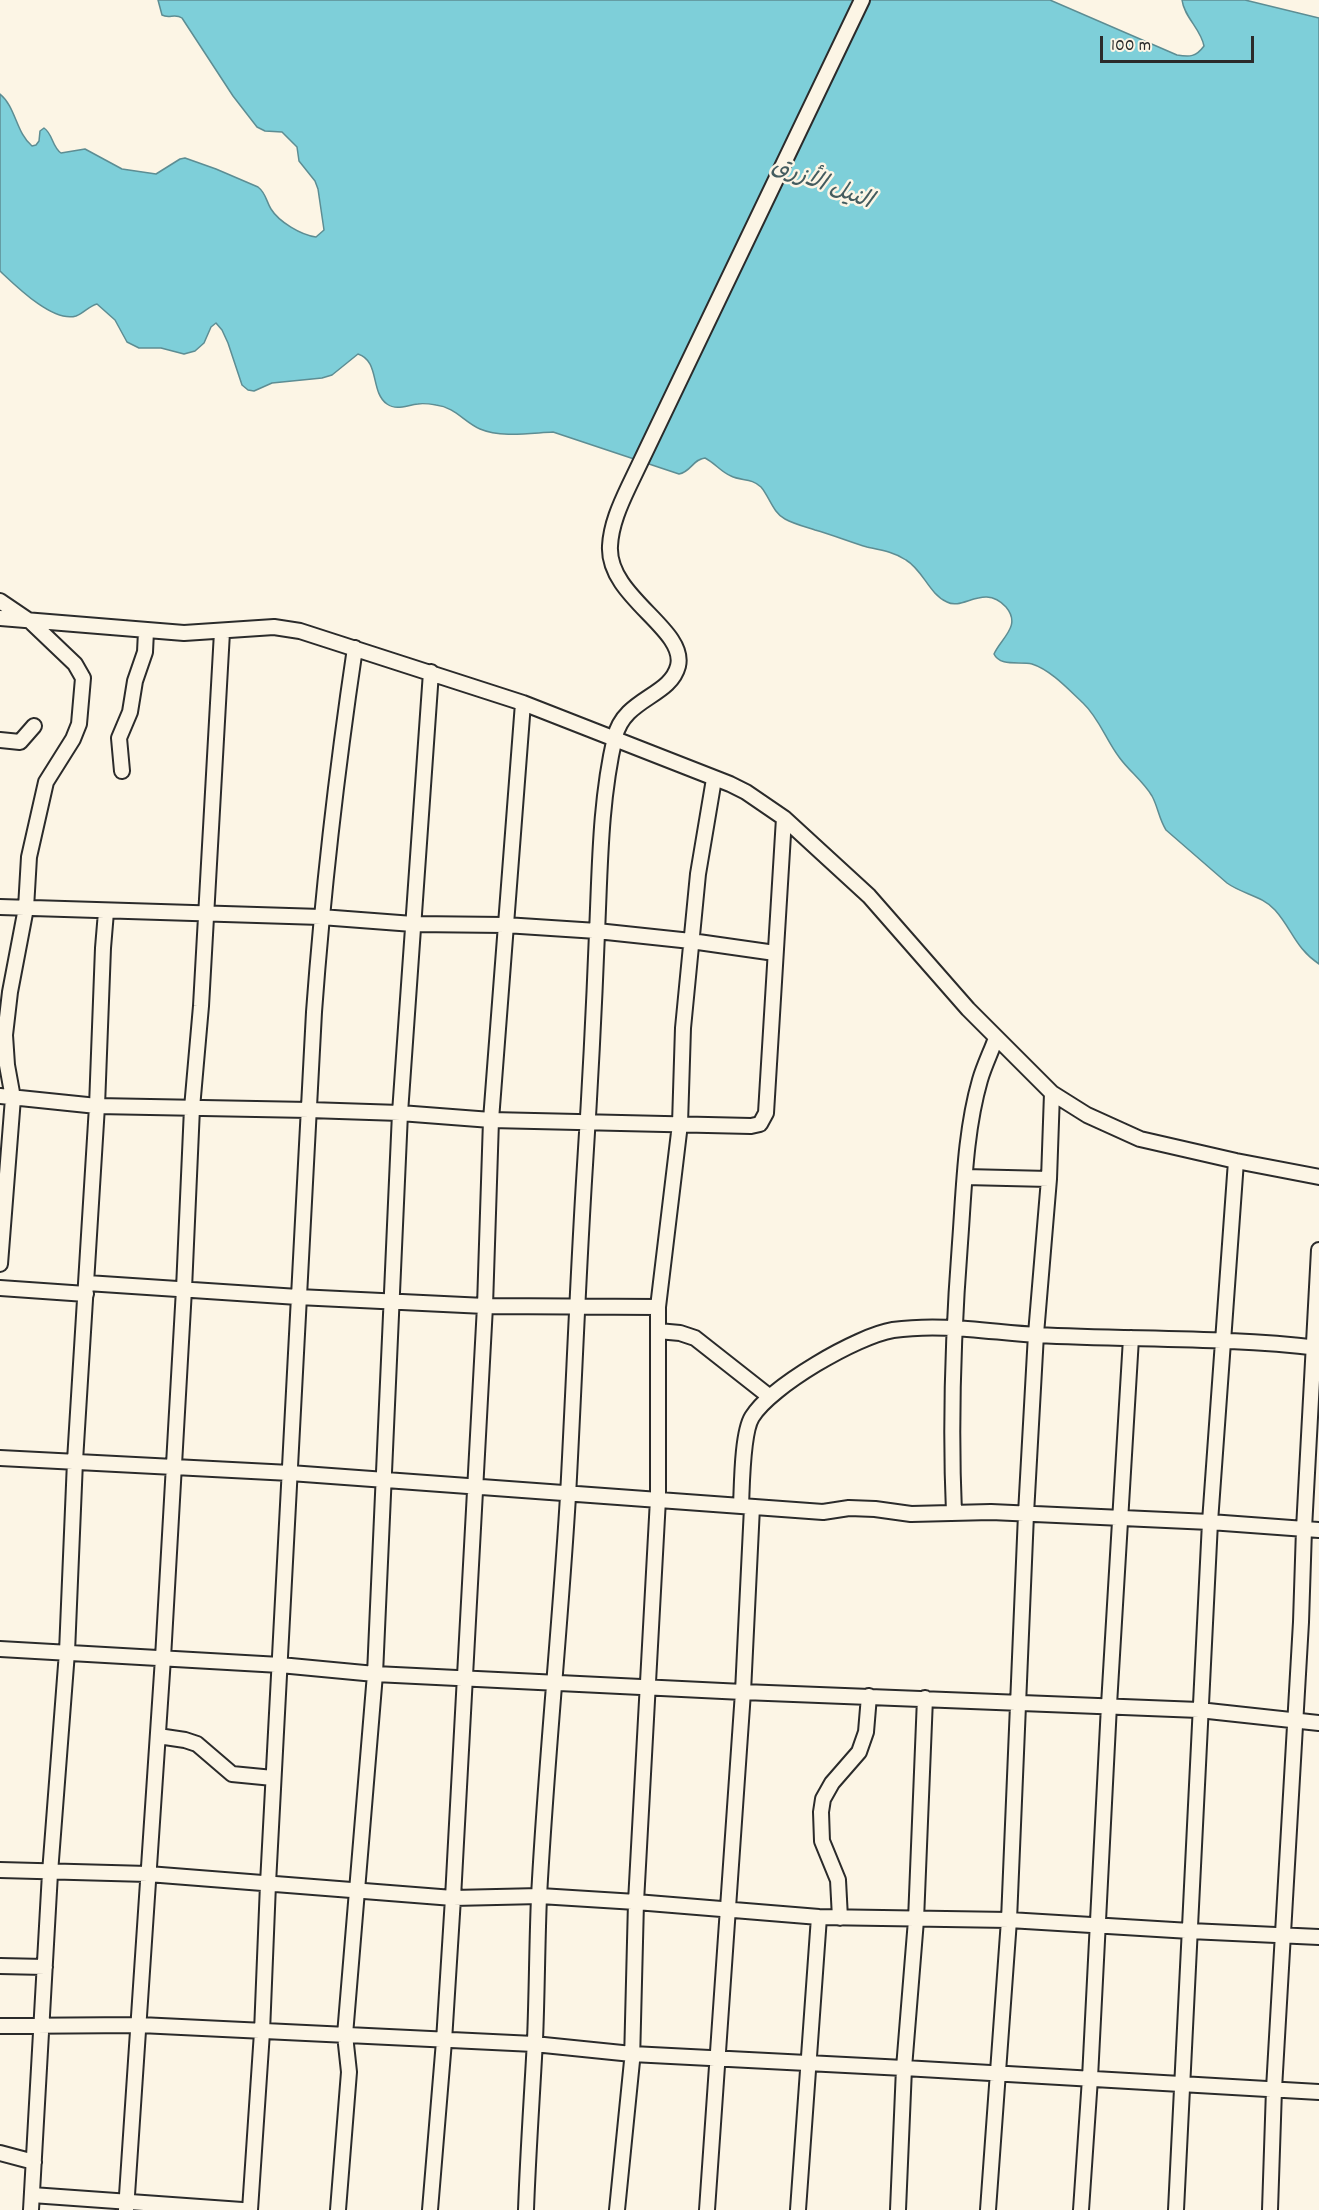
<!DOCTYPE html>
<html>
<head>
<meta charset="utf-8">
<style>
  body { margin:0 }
  #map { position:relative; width:1319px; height:2210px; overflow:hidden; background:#fcf5e5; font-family:Dekko,sans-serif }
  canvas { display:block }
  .scale { position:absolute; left:1100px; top:36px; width:154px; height:27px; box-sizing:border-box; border:3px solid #2b2b2b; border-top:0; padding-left:8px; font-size:18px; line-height:21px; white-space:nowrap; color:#2b2b2b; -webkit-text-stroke:4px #fcf5e5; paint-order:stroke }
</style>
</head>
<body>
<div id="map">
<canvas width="1319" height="2210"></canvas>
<div class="scale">100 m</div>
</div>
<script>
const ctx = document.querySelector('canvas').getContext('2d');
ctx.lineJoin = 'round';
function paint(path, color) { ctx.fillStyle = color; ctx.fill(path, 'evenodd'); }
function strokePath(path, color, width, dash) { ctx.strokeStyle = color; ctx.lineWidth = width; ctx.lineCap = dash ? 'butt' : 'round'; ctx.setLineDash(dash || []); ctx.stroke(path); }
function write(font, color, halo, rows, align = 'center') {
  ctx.font = font + ' Dekko,"Playpen Sans Arabic",sans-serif'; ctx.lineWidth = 5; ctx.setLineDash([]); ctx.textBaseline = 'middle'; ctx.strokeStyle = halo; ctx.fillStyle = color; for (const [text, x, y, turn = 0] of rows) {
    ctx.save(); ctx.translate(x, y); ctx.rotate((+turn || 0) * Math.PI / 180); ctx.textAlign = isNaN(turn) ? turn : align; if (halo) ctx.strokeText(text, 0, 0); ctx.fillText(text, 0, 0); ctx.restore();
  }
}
const water = new Path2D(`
  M 158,0 L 1050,0 L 1177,55 C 1190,57 1196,57 1204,46 C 1201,29 1184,17 1182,0 L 1245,0 L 1319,18 L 1319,964 C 1296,949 1292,929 1275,910 C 1263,896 1242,894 1227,883 L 1166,830 C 1159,819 1158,807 1152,796 C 1143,781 1129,771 1119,757 C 1106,740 1099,718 1083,703 C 1069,690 1051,670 1032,664 C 1020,661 1000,667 994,654 C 1001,638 1022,626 1006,607 C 984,583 963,611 947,602 C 929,594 923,570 906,560 C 894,552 881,550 867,547 C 850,542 833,535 815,530 C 806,527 794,524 785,519 C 773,513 769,496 761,487 C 752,478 741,481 731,476 C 721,472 715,463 705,458 C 693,459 691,472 679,474 L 553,432 C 531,433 501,438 480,429 C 464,422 455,407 436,405 C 430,404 423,403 418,404 C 407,405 397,411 387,404 C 370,392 380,361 358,354 L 332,375 L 322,378 L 272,383 L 254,391 L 248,390 L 242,385 L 228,343 L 222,330 L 216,323 L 211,327 L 204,343 L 195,351 L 184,354 L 161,348 L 139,348 L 127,342 L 115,320 L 97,304 C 89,306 84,313 76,316 C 53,323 16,286 0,271 L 0,94 C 16,107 16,133 32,146 L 36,145 L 39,141 L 40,131 L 44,128 C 53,134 52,147 61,153 L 85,149 L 122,169 L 156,174 L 180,159 L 185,158 L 216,169 L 258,187 C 266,193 266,201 271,209 C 279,222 301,235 316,237 L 324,230 L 318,189 L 315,181 L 299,161 L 297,147 L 282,132 L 265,131 L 257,127 L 233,96 L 182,18 C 175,13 169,19 162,15 Z`);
paint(water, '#7ecfd9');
strokePath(water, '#5d8d93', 1.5);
const minor = new Path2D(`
  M 0,601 L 31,622 L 75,664 L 83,678 L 79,724 L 73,739 L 46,782 L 29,857 L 26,908 L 10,992 L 5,1035 L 7,1065 L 13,1098 L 0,1264
  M 0,618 L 184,633 L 274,627 L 300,631 L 523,703 L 730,784 L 746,792 L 784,818 L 869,896 L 968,1009 L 1052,1093 L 1087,1115 L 1140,1139 L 1236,1161 L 1319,1177
  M 0,740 L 20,742 L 34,726
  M 122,771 L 119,738 L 130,712 L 135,681 L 145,652 L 146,631
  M 0,907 L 321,917 L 413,924 L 505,925 L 597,931 L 691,941 L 775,953
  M 0,1096 L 97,1106 L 309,1110 L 400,1113 L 491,1120 L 751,1126 L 760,1124 L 766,1113 L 784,818
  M 965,1177 L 1049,1179
  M 87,1283 L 298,1297 L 485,1306 L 658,1307
  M 0,1288 L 86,1294
  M 658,1331 L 680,1333 L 695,1338 L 770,1397
  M 0,1458 L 290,1473 L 823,1512 L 849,1508 L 875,1509 L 911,1514 L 991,1512 L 1210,1522 L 1319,1530
  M 741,1506 C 742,1486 742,1433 752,1417 C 771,1386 857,1336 893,1330 C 942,1323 989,1332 1038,1335 C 1131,1340 1226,1337 1319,1348
  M 954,1513 C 950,1422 953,1334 960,1243 C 964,1190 965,1132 980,1080 C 984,1066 991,1052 996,1038
  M 0,1649 L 280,1665 L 375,1674 L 743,1692 L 1199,1710 L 1319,1723
  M 158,1736 L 185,1740 L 197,1744 L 232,1774 L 273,1778
  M 0,1870 L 148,1874 L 453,1898 L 540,1896 L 636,1902 L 819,1917 L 1009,1920 L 1190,1931 L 1319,1937
  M 840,1918 L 838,1880 L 822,1841 L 821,1812 L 823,1799 L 832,1783 L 859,1752 L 866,1732 L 869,1696
  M 0,1966 L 45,1967
  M 0,2026 L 140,2025 L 534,2044 L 632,2054 L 904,2068 L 1319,2092
  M 0,2153 L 34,2162
  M 32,2195 L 242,2210
  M 31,2210 L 50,1873 L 67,1652 L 75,1461 L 97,1106 L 103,948 L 106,912
  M 126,2210 L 163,1658 L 184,1289 L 192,1108 L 201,1006 L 222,632
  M 250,2210 L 262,2032 L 268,1884 L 314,1012 C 323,889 337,769 355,648
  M 338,2210 L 349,2072 L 345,2035 L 375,1674 L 400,1113 L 431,672
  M 430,2210 L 444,2041 L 453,1898 L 485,1306 L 491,1120 L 523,703
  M 526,2210 C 528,2153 532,2097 535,2040 C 537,1993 537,1945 539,1897 C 546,1763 560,1630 568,1496 C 574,1385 578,1275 585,1165 C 590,1088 594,1010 597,933 C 600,867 600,801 615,737 C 624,698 670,697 678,666 C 687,629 607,597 610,546 C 611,525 620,505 629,486 L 862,0
  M 617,2210 L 632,2061 L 636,1902 L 658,1499 L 658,1307 L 680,1124 L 683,1028 L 698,874 L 714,779
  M 707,2210 L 743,1692 L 752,1507
  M 798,2210 L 819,1917
  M 898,2210 L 904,2068 L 916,1920 L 925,1698
  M 988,2210 L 1009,1920 L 1026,1514 L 1036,1334 L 1049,1179 L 1052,1093
  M 1081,2210 L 1090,2078 L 1109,1705 L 1131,1338
  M 1176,2210 L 1210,1522 L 1236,1161
  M 1270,2210 L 1274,2089 L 1301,1622 L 1304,1529 L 1319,1250`);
strokePath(minor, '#2b2b2b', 18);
strokePath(minor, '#fcf5e5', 14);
write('italic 24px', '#445c5f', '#fcf5e5', [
  ["النيل الأزرق",821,186,21]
]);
</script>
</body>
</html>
